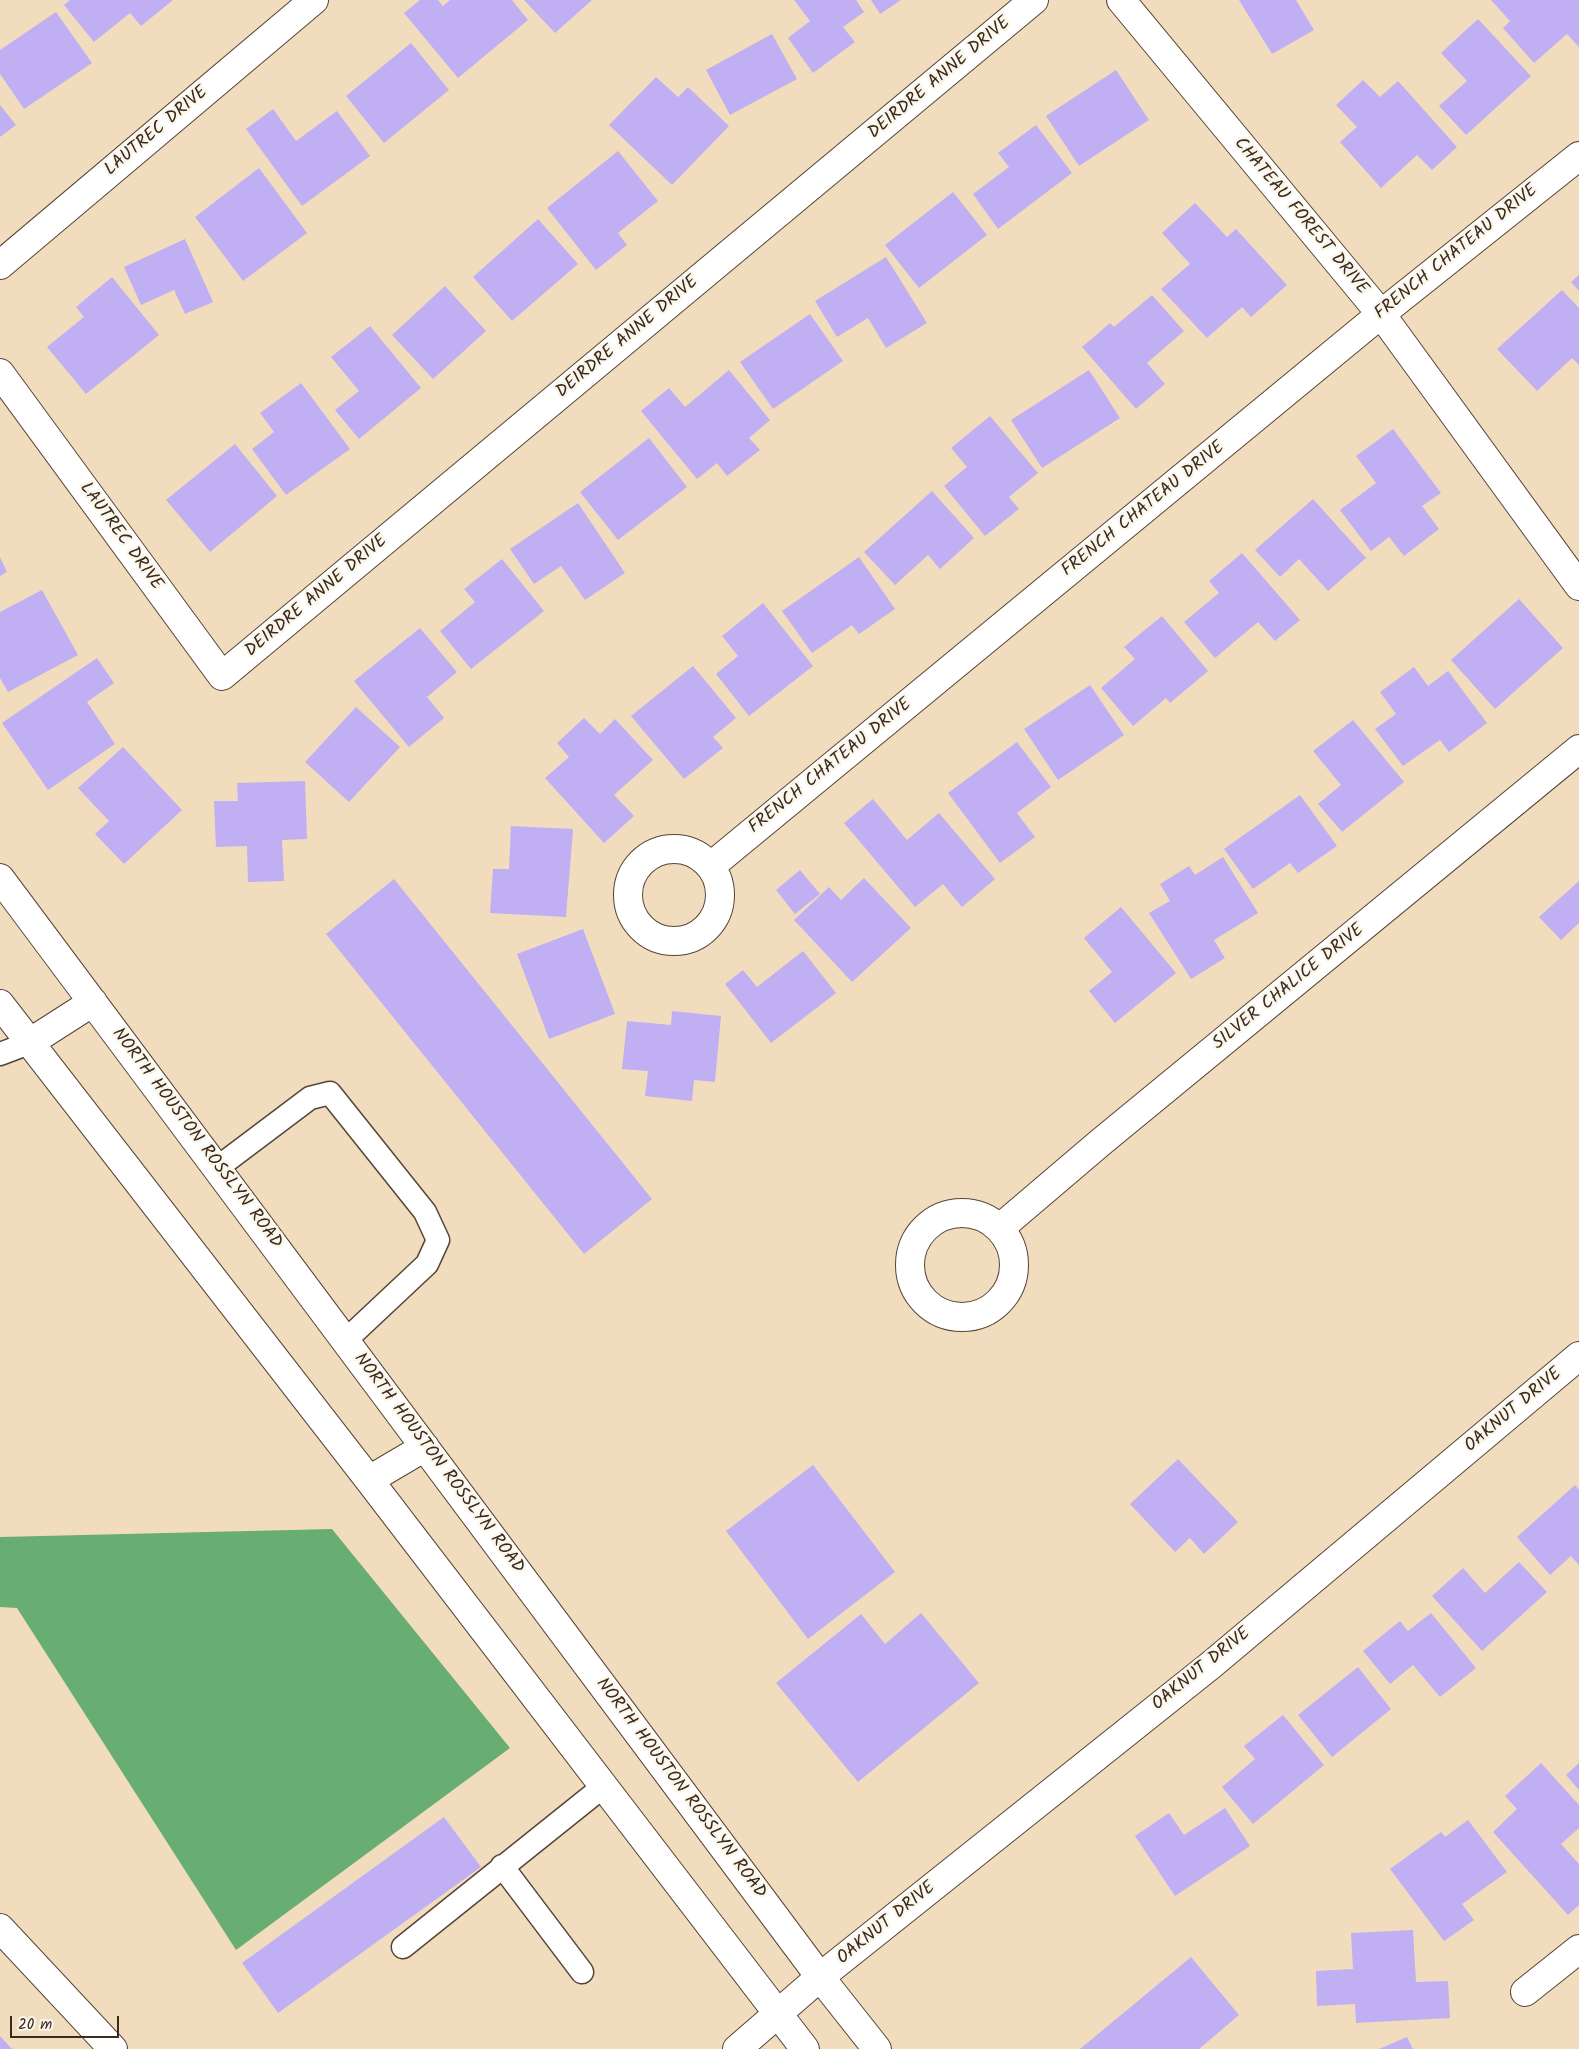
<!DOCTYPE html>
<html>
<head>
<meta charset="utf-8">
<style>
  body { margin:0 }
  #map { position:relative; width:1579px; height:2049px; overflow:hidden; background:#f1ddbd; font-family:Kalam,sans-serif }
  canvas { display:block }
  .scale { position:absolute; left:10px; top:2016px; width:109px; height:22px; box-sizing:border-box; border:2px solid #3b2a1e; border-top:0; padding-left:6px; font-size:15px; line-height:18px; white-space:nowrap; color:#3b2a1e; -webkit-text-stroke:4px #fbf7ec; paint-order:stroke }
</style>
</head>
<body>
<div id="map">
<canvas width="1579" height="2049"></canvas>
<div class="scale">20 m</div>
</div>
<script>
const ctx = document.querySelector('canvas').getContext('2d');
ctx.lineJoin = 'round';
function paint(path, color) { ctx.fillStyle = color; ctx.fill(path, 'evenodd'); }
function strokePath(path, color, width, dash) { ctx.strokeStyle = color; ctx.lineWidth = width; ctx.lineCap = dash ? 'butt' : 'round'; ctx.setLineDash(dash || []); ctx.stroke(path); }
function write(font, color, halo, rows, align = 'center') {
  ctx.font = font + ' Kalam,sans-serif'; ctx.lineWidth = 5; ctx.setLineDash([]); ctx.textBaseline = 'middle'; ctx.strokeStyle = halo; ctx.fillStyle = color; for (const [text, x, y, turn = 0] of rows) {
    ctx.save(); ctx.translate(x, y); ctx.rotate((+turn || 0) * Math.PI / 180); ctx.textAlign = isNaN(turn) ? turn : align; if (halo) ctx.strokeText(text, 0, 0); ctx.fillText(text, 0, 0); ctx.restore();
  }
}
paint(new Path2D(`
  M 332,1529 L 510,1748 L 236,1950 L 17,1608 L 0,1607 L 0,1537 Z`), '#68ad72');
paint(new Path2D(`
  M 70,0 L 173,0 L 141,26 L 130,13 L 94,42 L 64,5 Z
  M 420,0 L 438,0 L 443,6 L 450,0 L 512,0 L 528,20 L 458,78 L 404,13 Z
  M 524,0 L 592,0 L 555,33 Z
  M 794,0 L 856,0 L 864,12 L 843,27 L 855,42 L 813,73 L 788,38 L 810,21 Z
  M 871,0 L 901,0 L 880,14 Z
  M 1239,0 L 1296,0 L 1314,30 L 1272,54 Z
  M 1491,0 L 1579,0 L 1579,47 L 1567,34 L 1534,63 L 1503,28 L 1510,21 Z
  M 56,12 L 92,63 L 24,109 L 0,74 L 0,50 Z
  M 1478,19 L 1531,76 L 1466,135 L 1439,106 L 1467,81 L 1441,53 Z
  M 772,34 L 797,79 L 730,115 L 706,70 Z
  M 411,43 L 449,90 L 384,143 L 346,96 Z
  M 1116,70 L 1149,120 L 1079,166 L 1046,116 Z
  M 656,77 L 678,97 L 688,87 L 729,126 L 672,185 L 609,125 Z
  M 1363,80 L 1380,97 L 1398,81 L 1457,147 L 1432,170 L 1417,155 L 1381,188 L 1340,142 L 1357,127 L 1336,105 Z
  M 0,105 L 16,125 L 0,137 Z
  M 273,109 L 296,141 L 337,111 L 370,156 L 302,206 L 246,129 Z
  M 1036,125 L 1072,173 L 998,229 L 973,194 L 1009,167 L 998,153 Z
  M 618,151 L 658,201 L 618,233 L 627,245 L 596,270 L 547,208 Z
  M 259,168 L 307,233 L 243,281 L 195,217 Z
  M 953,192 L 987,235 L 919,288 L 885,245 Z
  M 1195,203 L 1227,237 L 1236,229 L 1287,285 L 1251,317 L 1242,307 L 1207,338 L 1161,289 L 1190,264 L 1162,233 Z
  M 538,219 L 578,264 L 512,321 L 473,277 Z
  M 185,239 L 213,302 L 185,314 L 174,290 L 141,305 L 124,267 Z
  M 886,257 L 927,323 L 886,348 L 868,318 L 837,337 L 815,301 Z
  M 1579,275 L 1579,291 L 1571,282 Z
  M 112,277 L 159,335 L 86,394 L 47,347 L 84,317 L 76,307 Z
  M 445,286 L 486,331 L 433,379 L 392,335 Z
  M 1562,290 L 1579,308 L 1579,365 L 1572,358 L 1537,391 L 1497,349 Z
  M 1152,295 L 1184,331 L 1147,363 L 1165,384 L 1136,409 L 1082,347 L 1110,323 L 1114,327 Z
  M 810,314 L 843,361 L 773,409 L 740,362 Z
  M 370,326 L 421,388 L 359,439 L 335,410 L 359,391 L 331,357 Z
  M 729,370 L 770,420 L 749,438 L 760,450 L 727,476 L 717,463 L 697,479 L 641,411 L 669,388 L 685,407 Z
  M 1089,370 L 1120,418 L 1042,468 L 1011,420 Z
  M 301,383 L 350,449 L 286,495 L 252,449 L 274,432 L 260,413 Z
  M 990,416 L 1038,473 L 1009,497 L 1019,509 L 985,536 L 944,486 L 967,467 L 951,448 Z
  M 1393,429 L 1441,493 L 1422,506 L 1439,529 L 1404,556 L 1389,537 L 1371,551 L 1340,510 L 1376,483 L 1356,456 Z
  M 649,438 L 687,487 L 618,540 L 580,492 Z
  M 235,444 L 277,496 L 210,552 L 166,500 Z
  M 932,491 L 974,538 L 940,569 L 928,555 L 895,585 L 864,552 Z
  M 1313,499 L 1366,558 L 1328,591 L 1299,559 L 1280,577 L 1255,550 Z
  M 578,503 L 625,573 L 585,600 L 561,566 L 534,584 L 510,549 Z
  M 1242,553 L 1300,620 L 1275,641 L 1258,622 L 1215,658 L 1184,622 L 1219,593 L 1209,581 Z
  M 0,557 L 7,572 L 0,576 Z
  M 859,557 L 895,609 L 859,634 L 852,625 L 812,653 L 782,611 Z
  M 502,559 L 544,611 L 471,669 L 440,631 L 475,602 L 464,589 Z
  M 42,590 L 78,655 L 8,692 L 0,678 L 0,612 Z
  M 1519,599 L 1563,648 L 1495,709 L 1451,660 Z
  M 763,603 L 813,666 L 749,716 L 716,674 L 738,656 L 722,636 Z
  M 1162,616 L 1208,671 L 1170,703 L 1166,698 L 1133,726 L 1101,688 L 1135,659 L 1124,647 Z
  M 420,628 L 457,672 L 427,697 L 444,718 L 409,747 L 354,681 Z
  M 97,658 L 114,683 L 87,702 L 115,744 L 48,790 L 2,723 Z
  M 693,666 L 736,718 L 713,737 L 723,748 L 684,779 L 631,716 Z
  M 1414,667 L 1428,686 L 1448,671 L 1487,723 L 1449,752 L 1440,740 L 1403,766 L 1375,729 L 1396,714 L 1380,692 Z
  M 1090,685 L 1124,735 L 1058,780 L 1024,729 Z
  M 356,707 L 400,747 L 349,802 L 305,762 Z
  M 584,718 L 600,734 L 615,719 L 653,760 L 614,795 L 634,816 L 604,843 L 545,778 L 569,757 L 557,743 Z
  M 1353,720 L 1404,782 L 1342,832 L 1318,804 L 1341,785 L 1313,751 Z
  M 1017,742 L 1051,787 L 1017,813 L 1035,837 L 1000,863 L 948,793 Z
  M 123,747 L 182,810 L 124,864 L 95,834 L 109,821 L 78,788 Z
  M 305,781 L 307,839 L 282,840 L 284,881 L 248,882 L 247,846 L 216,847 L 214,801 L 238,801 L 237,783 Z
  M 1300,795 L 1337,846 L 1298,873 L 1290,863 L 1253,889 L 1224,849 Z
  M 873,799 L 907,840 L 939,813 L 995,879 L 962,907 L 943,884 L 915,907 L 844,823 Z
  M 511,826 L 573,829 L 566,917 L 490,913 L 493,869 L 509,869 Z
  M 1223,857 L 1258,913 L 1214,940 L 1225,958 L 1191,979 L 1149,913 L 1170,901 L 1160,884 L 1189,866 L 1195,875 Z
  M 800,870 L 820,894 L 795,914 L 776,890 Z
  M 864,878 L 911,928 L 852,982 L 794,920 L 829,887 L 841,900 Z
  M 394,879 L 652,1199 L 584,1254 L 326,934 Z
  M 1579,881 L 1579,923 L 1561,940 L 1539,917 Z
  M 1121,907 L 1176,973 L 1115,1023 L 1089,991 L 1112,972 L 1084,938 Z
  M 583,929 L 615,1014 L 549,1039 L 517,954 Z
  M 803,951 L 836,993 L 771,1043 L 725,984 L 743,970 L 757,987 Z
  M 672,1011 L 721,1016 L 715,1082 L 694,1080 L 692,1101 L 645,1096 L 648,1071 L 622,1069 L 627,1021 L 671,1025 Z
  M 1178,1459 L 1238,1522 L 1204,1554 L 1190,1538 L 1175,1552 L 1130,1504 Z
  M 813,1465 L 895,1572 L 808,1639 L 726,1531 Z
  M 1575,1485 L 1579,1490 L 1579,1565 L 1571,1556 L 1550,1575 L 1517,1537 Z
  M 1519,1562 L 1547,1592 L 1482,1651 L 1432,1596 L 1463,1568 L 1485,1593 Z
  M 921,1613 L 979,1683 L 858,1782 L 776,1683 L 861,1614 L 885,1644 Z
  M 1431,1613 L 1476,1668 L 1440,1697 L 1413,1665 L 1390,1684 L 1363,1651 L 1400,1621 L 1408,1631 Z
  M 1358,1667 L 1391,1709 L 1332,1757 L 1298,1715 Z
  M 1283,1715 L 1324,1765 L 1253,1824 L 1222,1787 L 1255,1759 L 1244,1746 Z
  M 1541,1763 L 1579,1805 L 1579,1828 L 1561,1844 L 1579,1864 L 1579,1905 L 1568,1915 L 1493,1832 L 1517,1809 L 1505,1796 Z
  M 1579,1763 L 1579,1790 L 1566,1775 Z
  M 1225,1808 L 1250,1846 L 1175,1896 L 1135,1836 L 1169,1813 L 1184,1835 Z
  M 444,1817 L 481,1867 L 278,2013 L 242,1963 Z
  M 1468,1820 L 1507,1872 L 1462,1904 L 1474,1920 L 1444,1941 L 1390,1869 L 1441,1832 L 1445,1837 Z
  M 1413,1930 L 1416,1982 L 1448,1981 L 1450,2018 L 1356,2023 L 1355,2004 L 1317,2006 L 1316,1971 L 1353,1969 L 1351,1933 Z
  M 1191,1957 L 1239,2015 L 1199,2049 L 1080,2049 Z
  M 0,2036 L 12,2049 L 0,2049 Z
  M 1407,2037 L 1413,2049 L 1379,2049 Z`), '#c0aff2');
const lane = new Path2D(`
  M 0,1054 L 29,1043
  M 217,1168 L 310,1098 L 330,1093 L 425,1212 L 438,1240 L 427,1264 L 346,1340
  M 502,1866 L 582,1972
  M 403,1947 L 604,1786`);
const street = new Path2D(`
  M 1121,0 L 1381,314 L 1579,586
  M 0,265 L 314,0
  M 0,373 L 222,676 L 1034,0
  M628 895a46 46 0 1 1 92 0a46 46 0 1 1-92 0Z
  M 711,866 L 1381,314 L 1579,156
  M910 1265a52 52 0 1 1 104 0a52 52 0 1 1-104 0Z
  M 1000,1228 L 1101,1142 L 1579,749
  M 0,1928 L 113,2049
  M 1525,1992 L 1579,1949
  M 737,2049 L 820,1977 L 1211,1665 L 1579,1356`);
const primary = new Path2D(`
  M 0,878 L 820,1977 L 877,2049
  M 0,1004 L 369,1480 L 805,2049
  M 29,1043 L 93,1002
  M 369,1480 L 425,1447`);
strokePath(lane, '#564536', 25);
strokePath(street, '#564536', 30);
strokePath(primary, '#564536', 30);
strokePath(lane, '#fff', 22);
strokePath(street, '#fff', 28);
strokePath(primary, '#fff', 28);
write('18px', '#3b2a1e', '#fbf7ec', [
  ["DEIRDRE ANNE DRIVE",940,79,-40],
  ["LAUTREC DRIVE",157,132,-40],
  ["CHATEAU FOREST DRIVE",1300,217,50],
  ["FRENCH CHATEAU DRIVE",1457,253,-39],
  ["DEIRDRE ANNE DRIVE",628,338,-40],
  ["FRENCH CHATEAU DRIVE",1144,510,-39],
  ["LAUTREC DRIVE",120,537,54],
  ["DEIRDRE ANNE DRIVE",317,597,-40],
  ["FRENCH CHATEAU DRIVE",831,767,-39],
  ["SILVER CHALICE DRIVE",1289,988,-39],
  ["NORTH HOUSTON ROSSLYN ROAD",196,1139,53],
  ["OAKNUT DRIVE",1514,1411,-40],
  ["NORTH HOUSTON ROSSLYN ROAD",438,1464,53],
  ["OAKNUT DRIVE",1202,1670,-39],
  ["NORTH HOUSTON ROSSLYN ROAD",680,1789,53],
  ["OAKNUT DRIVE",887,1924,-39]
]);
</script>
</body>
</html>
